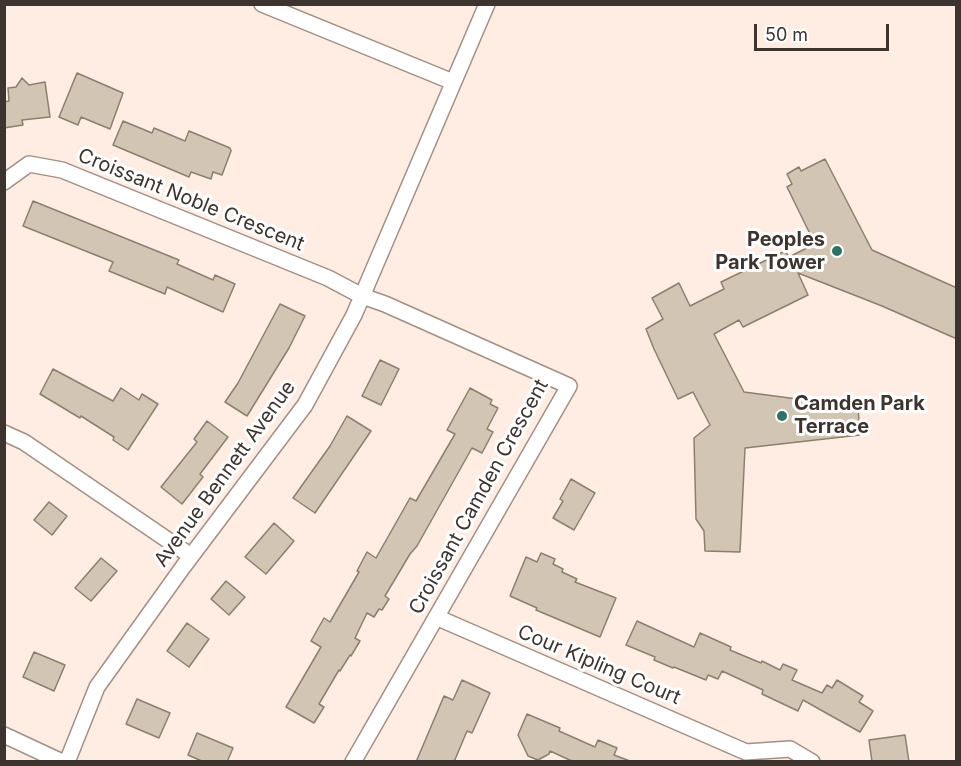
<!DOCTYPE html>
<html>
<head>
<meta charset="utf-8">
<style>
  body { margin:0 }
  #map { position:relative; width:961px; height:766px; overflow:hidden; background:#ffede4; font-family:Inter,sans-serif }
  canvas { display:block }
  .frame { position:absolute; inset:0; border:6px solid #3d3430; pointer-events:none }
  .scale { position:absolute; left:754px; top:24px; width:135px; height:27px; box-sizing:border-box; border:3px solid #3d3430; border-top:0; padding-left:8px; font-size:18px; line-height:21px; white-space:nowrap; color:#3d3430; -webkit-text-stroke:4px #fff; paint-order:stroke }
</style>
</head>
<body>
<div id="map">
<canvas width="961" height="766"></canvas>
<div class="frame"></div>
<div class="scale">50 m</div>
</div>
<script>
const ctx = document.querySelector('canvas').getContext('2d');
ctx.lineJoin = 'round';
function paint(path, color) { ctx.fillStyle = color; ctx.fill(path, 'evenodd'); }
function strokePath(path, color, width, dash) { ctx.strokeStyle = color; ctx.lineWidth = width; ctx.lineCap = dash ? 'butt' : 'round'; ctx.setLineDash(dash || []); ctx.stroke(path); }
function write(font, color, halo, rows, align = 'center') {
  ctx.font = font + ' Inter,sans-serif'; ctx.lineWidth = 6; ctx.setLineDash([]); ctx.textBaseline = 'middle'; ctx.strokeStyle = halo; ctx.fillStyle = color; for (const [text, x, y, turn = 0] of rows) {
    ctx.save(); ctx.translate(x, y); ctx.rotate((+turn || 0) * Math.PI / 180); ctx.textAlign = isNaN(turn) ? turn : align; if (halo) ctx.strokeText(text, 0, 0); ctx.fillText(text, 0, 0); ctx.restore();
  }
}
const building = new Path2D(`
  M 77,73 L 123,93 L 110,129 L 81,117 L 78,125 L 59,117 Z
  M 22,78 L 29,85 L 45,82 L 50,117 L 22,120 L 23,125 L 4,128 L 4,102 L 9,101 L 8,88 L 16,87 Z
  M 123,121 L 152,133 L 154,128 L 185,141 L 189,131 L 230,148 L 231,151 L 222,175 L 213,172 L 211,179 L 191,172 L 189,177 L 113,145 Z
  M 825,159 L 872,250 L 957,288 L 957,339 L 882,306 L 798,273 L 808,295 L 743,327 L 739,320 L 714,334 L 744,392 L 858,407 L 860,435 L 745,448 L 740,552 L 705,551 L 704,531 L 696,519 L 694,438 L 710,425 L 693,392 L 678,399 L 654,349 L 646,329 L 663,319 L 652,298 L 679,283 L 690,306 L 724,289 L 721,282 L 785,251 L 789,257 L 815,244 L 787,187 L 792,184 L 787,174 L 799,167 L 801,171 Z
  M 33,201 L 179,260 L 177,264 L 213,280 L 215,275 L 235,284 L 223,312 L 167,287 L 165,294 L 109,271 L 113,262 L 23,226 Z
  M 280,304 L 305,316 L 289,348 L 247,416 L 225,402 L 238,383 Z
  M 380,360 L 399,369 L 381,405 L 362,396 Z
  M 53,369 L 113,401 L 121,388 L 139,400 L 142,394 L 158,404 L 128,450 L 113,440 L 114,437 L 81,416 L 80,418 L 40,394 Z
  M 470,388 L 492,400 L 490,404 L 498,408 L 487,429 L 493,432 L 482,453 L 472,448 L 417,546 L 410,554 L 385,596 L 389,599 L 382,610 L 379,609 L 374,617 L 367,613 L 355,638 L 360,641 L 351,656 L 350,655 L 340,671 L 339,670 L 319,704 L 324,707 L 314,723 L 286,707 L 321,647 L 311,641 L 324,618 L 330,622 L 359,572 L 357,571 L 367,552 L 376,558 L 410,498 L 416,501 L 455,434 L 447,430 Z
  M 347,416 L 371,431 L 315,513 L 293,498 L 330,446 Z
  M 207,421 L 228,437 L 200,474 L 203,477 L 182,504 L 161,487 L 197,442 L 194,439 Z
  M 571,479 L 595,493 L 574,530 L 553,518 L 563,501 L 560,499 Z
  M 49,502 L 67,516 L 52,535 L 34,520 Z
  M 274,523 L 294,541 L 266,574 L 245,557 Z
  M 541,553 L 555,559 L 553,564 L 563,569 L 562,572 L 577,579 L 575,582 L 616,598 L 600,637 L 536,610 L 537,608 L 510,596 L 526,557 L 537,562 Z
  M 101,558 L 117,571 L 91,601 L 75,588 Z
  M 226,581 L 245,597 L 229,615 L 211,599 Z
  M 637,621 L 694,647 L 700,633 L 731,647 L 730,650 L 761,663 L 762,661 L 780,670 L 783,664 L 797,670 L 792,680 L 822,693 L 827,685 L 832,688 L 837,680 L 863,696 L 859,702 L 873,711 L 860,732 L 803,700 L 798,711 L 762,694 L 763,690 L 722,671 L 718,679 L 708,675 L 706,680 L 674,667 L 673,668 L 654,660 L 655,657 L 626,645 Z
  M 187,623 L 209,639 L 189,667 L 167,651 Z
  M 34,652 L 65,665 L 54,691 L 23,677 Z
  M 462,680 L 490,693 L 472,733 L 467,731 L 454,762 L 416,762 L 444,696 L 453,700 Z
  M 137,699 L 170,713 L 159,738 L 126,724 Z
  M 527,714 L 560,728 L 559,731 L 595,747 L 598,740 L 617,748 L 614,755 L 630,761 L 574,762 L 550,751 L 549,754 L 538,760 L 528,756 L 518,735 Z
  M 197,733 L 233,748 L 227,762 L 204,762 L 188,755 Z
  M 905,735 L 909,762 L 872,762 L 869,740 Z`);
paint(building, '#d3c5b3');
strokePath(building, '#8b7f6e', 1.5);
const street = new Path2D(`
  M 262,4 L 453,82
  M 4,182 L 29,164 L 62,170 L 328,278 L 362,296 L 385,304 L 569,386 L 353,762
  M 4,433 L 24,442 L 191,556
  M 436,617 L 746,752 L 790,749 L 812,762
  M 4,735 L 62,762
  M 67,762 L 97,687 L 183,567 L 305,405 L 354,315 L 487,4`);
strokePath(street, '#a38f85', 18);
strokePath(street, '#fff', 15);
for (const [x, y, r, color] of [
  [837,251,6,"#307364"],
  [782,416,6,"#307364"]
]) { const dot = new Path2D(); dot.arc(x, y, r, 0, 2 * Math.PI); ctx.fillStyle = color; ctx.fill(dot); strokePath(dot, '#fff', 2); }
write('20px', '#3d3430', '#fff', [
  ["Croissant Noble Crescent",191,200,22],
  ["Avenue Bennett Avenue",225,474,-54],
  ["Croissant Camden Crescent",479,497,-61],
  ["Cour Kipling Court",599,665,23]
]);
write('bold 20px', '#3d3430', '#fff', [
  ["Peoples",825,240],
  ["Park Tower",825,263],
  ["Camden Park",794,404,"left"],
  ["Terrace",794,427,"left"]
], 'right');
</script>
</body>
</html>
